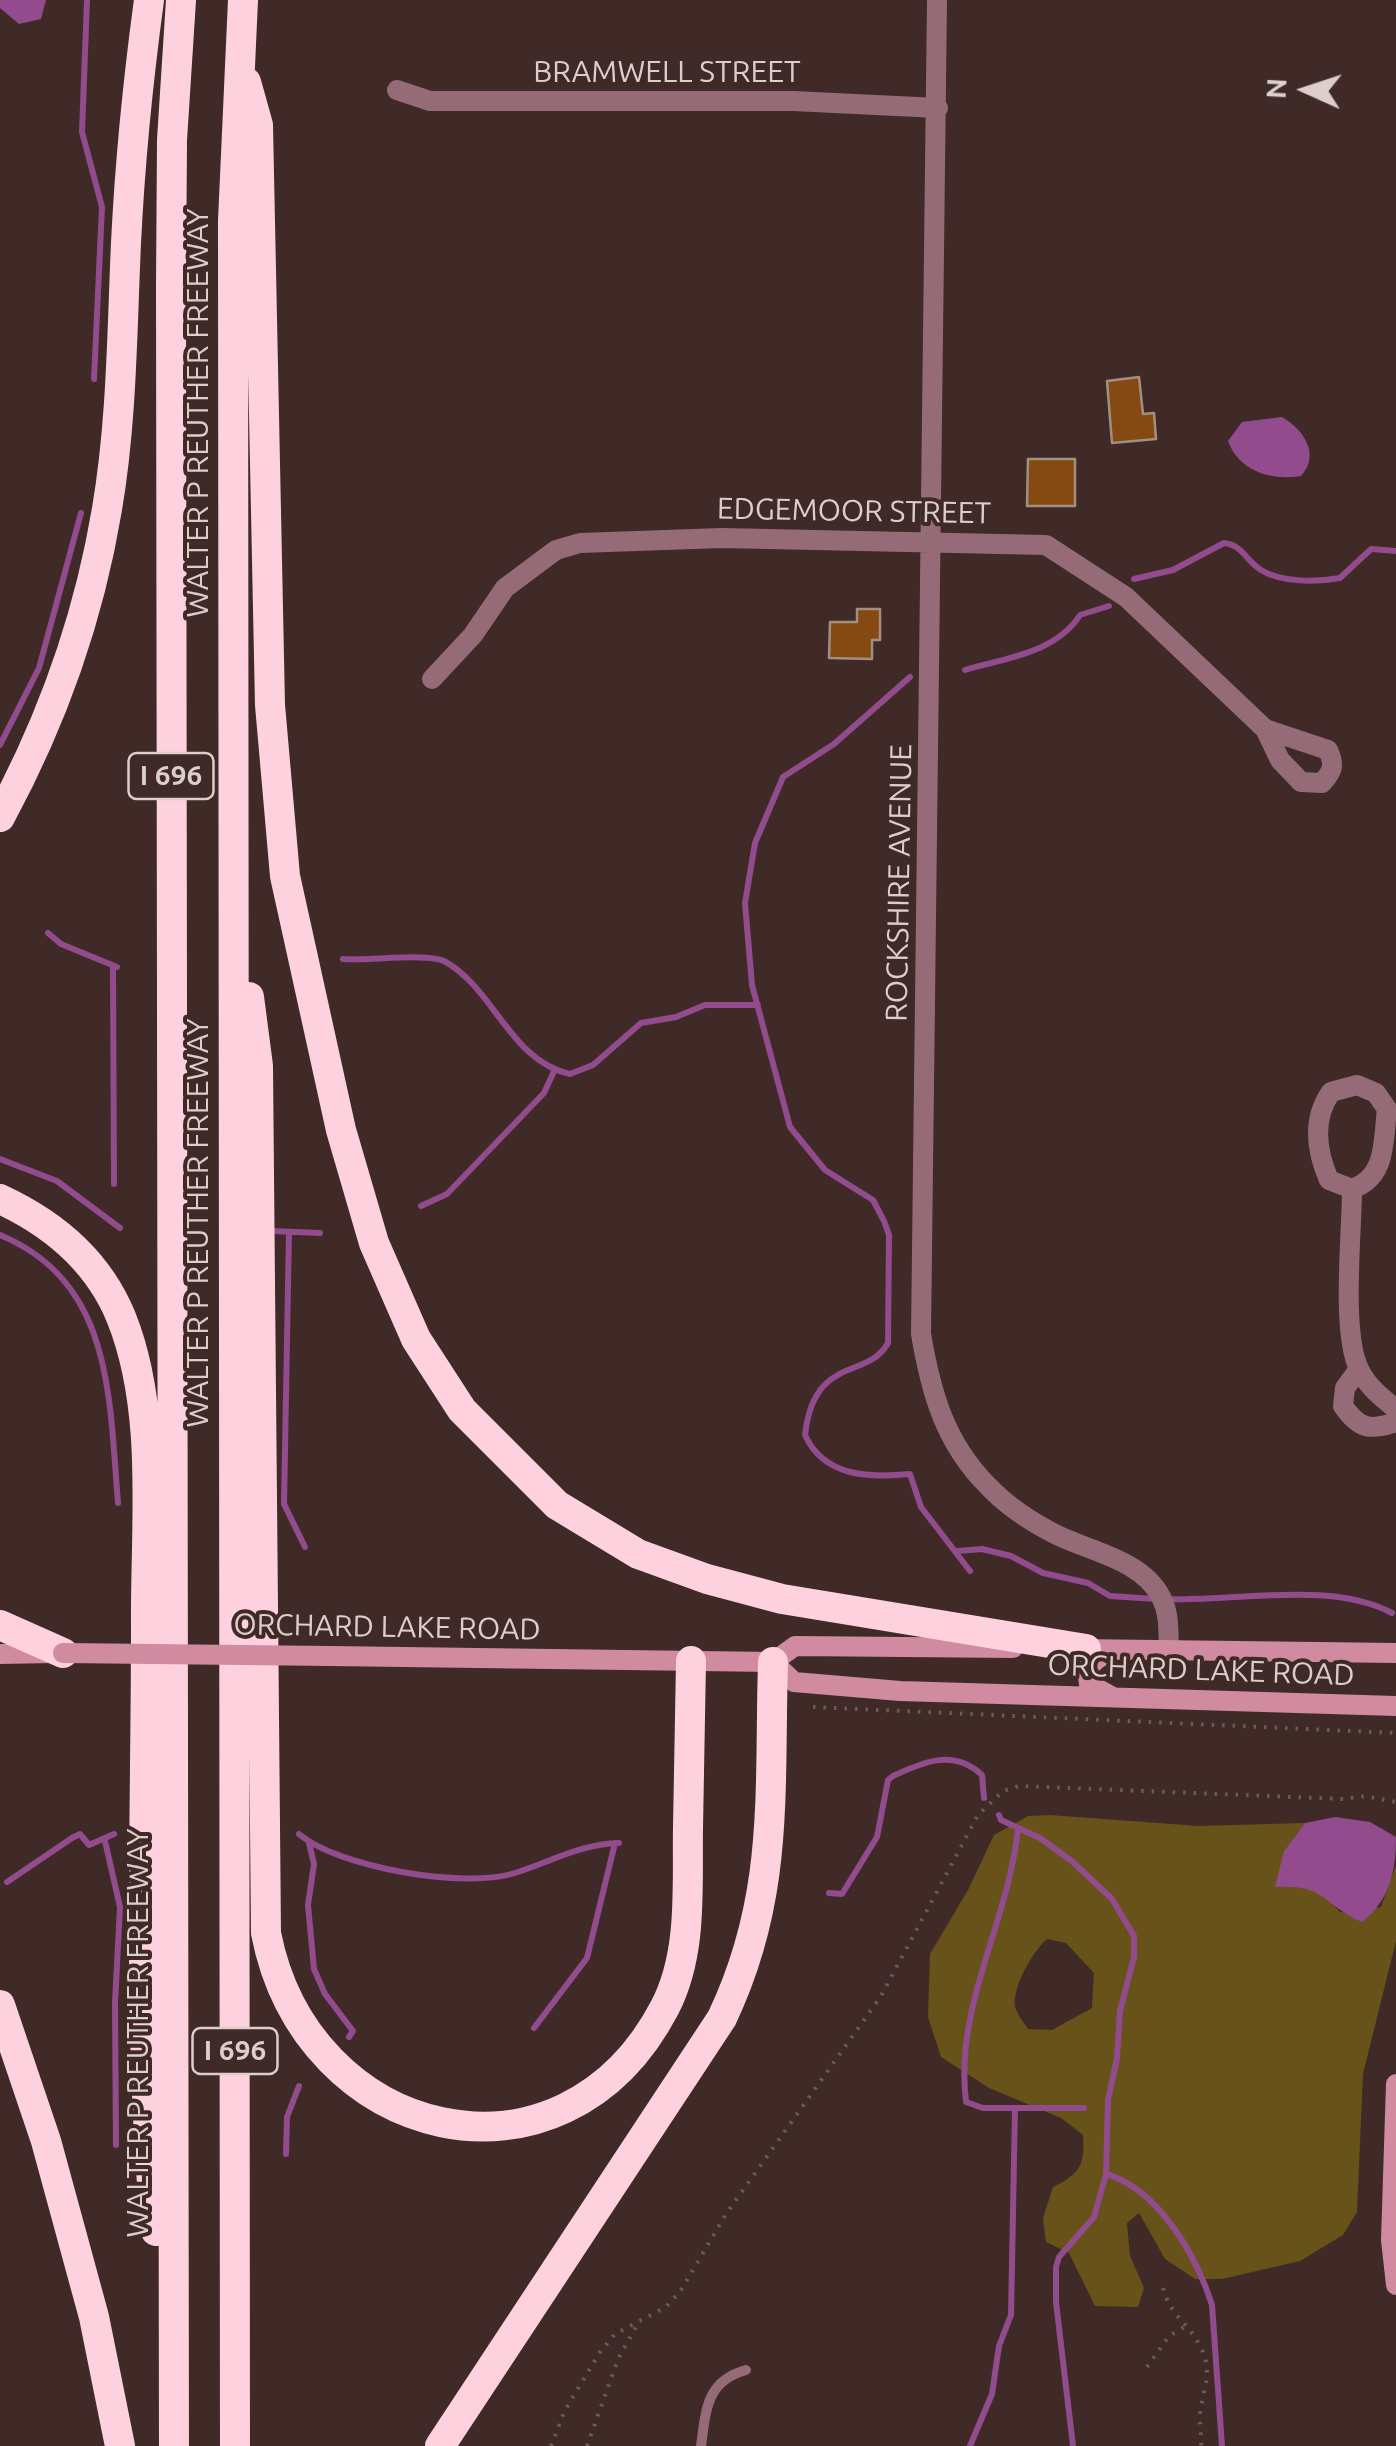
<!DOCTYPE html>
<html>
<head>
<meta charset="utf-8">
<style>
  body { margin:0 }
  #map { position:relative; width:1396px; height:2446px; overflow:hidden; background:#3f2a27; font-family:Ubuntu,sans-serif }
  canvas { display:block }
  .north { position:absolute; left:1256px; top:40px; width:100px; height:100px; -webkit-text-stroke:8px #3f2a27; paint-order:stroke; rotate:273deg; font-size:28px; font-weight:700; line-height:40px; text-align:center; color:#dccecb }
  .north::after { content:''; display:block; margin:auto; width:35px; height:45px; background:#dccecb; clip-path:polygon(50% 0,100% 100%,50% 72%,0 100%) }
</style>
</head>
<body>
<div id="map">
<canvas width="1396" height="2446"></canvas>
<div class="north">N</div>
</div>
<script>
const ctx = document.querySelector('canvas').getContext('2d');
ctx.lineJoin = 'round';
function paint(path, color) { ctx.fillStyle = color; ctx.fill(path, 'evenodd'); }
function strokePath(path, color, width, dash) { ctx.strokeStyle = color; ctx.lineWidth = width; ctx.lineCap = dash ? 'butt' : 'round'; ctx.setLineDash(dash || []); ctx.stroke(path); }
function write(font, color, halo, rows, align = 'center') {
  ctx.font = font + ' Ubuntu,sans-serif'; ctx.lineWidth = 8; ctx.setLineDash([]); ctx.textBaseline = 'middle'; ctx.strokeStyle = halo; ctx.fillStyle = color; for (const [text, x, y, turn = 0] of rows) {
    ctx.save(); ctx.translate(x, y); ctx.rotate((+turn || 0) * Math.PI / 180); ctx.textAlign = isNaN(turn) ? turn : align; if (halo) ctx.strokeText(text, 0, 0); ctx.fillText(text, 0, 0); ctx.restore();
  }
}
paint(new Path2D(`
  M 1050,1815 L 1198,1826 L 1305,1823 L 1284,1851 L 1305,1885 L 1325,1895 L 1340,1912 L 1381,1907 L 1396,1865 L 1396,1941 L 1363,2074 L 1357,2212 L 1343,2235 L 1300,2261 L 1222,2279 L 1195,2279 L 1165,2259 L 1139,2213 L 1127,2223 L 1130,2256 L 1144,2288 L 1138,2307 L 1095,2306 L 1069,2253 L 1046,2242 L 1043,2218 L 1053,2187 C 1080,2174 1085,2165 1083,2135 L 1061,2118 L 989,2088 L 941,2057 L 928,2017 L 930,1954 L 968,1890 L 994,1835 L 1028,1816 ZM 1047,1939 L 1066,1943 L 1094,1973 L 1092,2008 L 1052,2030 L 1028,2029 C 1024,2023 1017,2014 1015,2007 C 1012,1987 1033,1951 1047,1939 Z`), '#675219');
paint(new Path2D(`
  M 0,0 L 46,0 L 41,19 L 19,24 L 0,8 Z
  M 1282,417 C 1303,429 1321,454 1301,476 C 1271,481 1239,471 1228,441 L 1242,422 Z
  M 1335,1817 L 1370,1822 L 1396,1837 C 1396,1871 1390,1900 1362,1922 C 1321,1904 1327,1884 1275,1887 L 1284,1851 L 1305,1823 Z`), '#924b8d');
strokePath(new Path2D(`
  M 87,0 L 82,132 L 102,207 L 94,379
  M 1134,579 L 1173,570 L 1224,543 C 1243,545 1246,561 1261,570 C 1282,583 1317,582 1340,578 L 1371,549 L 1396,551
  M 965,670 C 1005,658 1056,653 1080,615 L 1109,606
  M 910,677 L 834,744 L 783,777 L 755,843 L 745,903 L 752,985 L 790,1127 L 825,1170 L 873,1200 L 884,1221 L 889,1235 L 888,1343 C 868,1380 814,1354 805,1435 C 824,1477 869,1478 910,1474 L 921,1507 L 970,1571
  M 0,745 L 39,668 L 81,513
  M 48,933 L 61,944 L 117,967
  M 343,959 C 366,961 429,953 444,961 C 494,988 510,1061 570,1074 L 593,1065 L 641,1023 L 676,1017 L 705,1005 L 758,1005
  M 113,966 L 114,1184
  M 0,1159 L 57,1181 L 120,1228
  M 421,1206 L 447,1194 L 544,1093 L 555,1069
  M 273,1231 L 320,1233
  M 289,1232 L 284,1504 L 305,1547
  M 0,1235 C 113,1282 109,1396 118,1503
  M 958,1551 L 982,1549 L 1011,1556 L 1043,1573 L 1088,1583 L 1110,1596 L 1155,1599
  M 1168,1599 C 1234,1602 1332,1580 1392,1613
  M 999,1815 L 1001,1820 L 1040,1838 L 1073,1862 L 1112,1899 L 1134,1936 L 1134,1957 L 1120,2011 L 1117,2058 L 1108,2100 L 1106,2174 L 1094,2217 L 1059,2257 L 1056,2267 L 1056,2302 L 1073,2446
  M 1018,1828 C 1009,1922 954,2005 966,2102 L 983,2108 L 1084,2108
  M 299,1834 C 339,1868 465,1889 515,1873 C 550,1862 581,1844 619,1843
  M 105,1841 L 120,1907 L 115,2003 L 116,2145
  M 309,1843 L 314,1864 L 308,1905 L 314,1969 L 325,1994 L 353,2031 L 349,2037
  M 7,1882 L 72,1838 L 80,1834 L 89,1845 L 114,1834
  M 829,1893 L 842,1894 L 877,1837 L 888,1780 L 893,1776 C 925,1761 954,1749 982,1775 L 984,1798
  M 534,2028 L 587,1958 L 615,1843
  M 286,2154 L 287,2117 L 299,2086
  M 1106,2174 C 1158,2189 1196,2255 1212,2305 L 1222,2446
  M 970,2446 L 992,2394 L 999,2346 L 1011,2315 L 1015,2109`), '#924b8d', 6);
const building = new Path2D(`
  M 1139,377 L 1143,414 L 1154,413 L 1156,439 L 1112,443 L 1107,381 Z
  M 1028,459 L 1075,459 L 1075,506 L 1027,506 Z
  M 857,609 L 880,609 L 880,640 L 872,640 L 872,659 L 829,658 L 830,622 L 857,622 Z`);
paint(building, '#844a11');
strokePath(building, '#a38f81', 2.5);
strokePath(new Path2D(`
  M 813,1707 L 1396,1733
  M 1163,2288 C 1171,2317 1188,2322 1200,2346 C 1214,2372 1203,2388 1200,2414 C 1199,2425 1202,2436 1201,2446
  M 1147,2367 L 1169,2336 L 1184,2327
  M 551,2446 L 565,2410 L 600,2352 L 615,2334 L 666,2307 L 681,2290 L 726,2214 L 881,1996 L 978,1815 L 1003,1791 L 1019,1786 L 1343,1799 L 1365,1796 L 1396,1802
  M 587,2446 L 618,2359 L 636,2327`), '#6e5b58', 4, [2.5, 8]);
strokePath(new Path2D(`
  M 701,2446 C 706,2410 706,2381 746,2370`), '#966b78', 10);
strokePath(new Path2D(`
  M 937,0 L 921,1334 C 931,1393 945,1443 988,1486 C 1007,1506 1033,1523 1057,1535 C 1092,1552 1142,1560 1161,1597 C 1170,1614 1168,1632 1169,1650
  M 397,90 L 430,101 L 793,101 L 938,108
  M 432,679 L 473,635 L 505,588 L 556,550 L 580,543 L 722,538 L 1046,545 L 1126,597 L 1265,729 L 1328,750 C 1335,765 1333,771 1322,783 L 1301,782 L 1280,760 L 1265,729
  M 1357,1085 L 1376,1093 L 1387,1109 C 1383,1141 1387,1177 1352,1189 L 1329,1180 C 1316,1150 1312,1119 1331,1092 Z
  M 1352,1189 C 1352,1233 1341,1332 1359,1369 C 1367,1386 1382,1398 1396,1409
  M 1359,1369 L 1345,1388 L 1343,1406 C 1359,1429 1370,1431 1396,1422`), '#966b78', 20);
strokePath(new Path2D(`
  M 1077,1649 L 1396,1653
  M 0,1654 L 53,1653
  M 330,1656 L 773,1662 L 795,1646 L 1013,1648
  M 773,1662 L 794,1682 L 900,1691 L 1396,1706
  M 1113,1697 L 1089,1684 C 1085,1663 1097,1658 1114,1650
  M 1396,2084 L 1391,2240 L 1396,2285`), '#d08ba1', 20);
strokePath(new Path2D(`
  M 246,82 L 258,125 L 270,705 L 285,876 L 341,1130 L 374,1243 L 416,1339 L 462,1410 L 557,1505 L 638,1554 L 707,1579 L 782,1599 L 1086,1649
  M 0,817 C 52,721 89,617 107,509 C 122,421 122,331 126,243 C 130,161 138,81 149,0
  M 249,997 L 258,1066 L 266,1933 C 306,2141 562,2205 665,2007 C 693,1953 687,1887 688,1828 C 689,1773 690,1717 691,1661
  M 0,1199 C 54,1224 98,1261 121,1317 C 159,1411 145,1526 146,1625 C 146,1827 137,2031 156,2231
  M 0,1625 L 63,1653
  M 0,2005 L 46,2141 L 94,2317 L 120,2446
  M 174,2446 L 171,285 L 172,140 L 181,0
  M 235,2446 L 233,221 L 243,0
  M 440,2446 L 722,2018 C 780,1896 769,1793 773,1662`), '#fdd2de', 30);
strokePath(new Path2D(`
  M 63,1653 L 330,1656`), '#d08ba1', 20);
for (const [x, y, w] of [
  [171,776,85],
  [235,2051,85]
]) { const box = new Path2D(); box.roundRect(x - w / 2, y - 23, w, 46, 8); ctx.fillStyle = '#3f2a27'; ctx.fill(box); strokePath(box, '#dccecb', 2.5); }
write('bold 28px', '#dccecb', null, [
  ["I 696",171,776],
  ["I 696",235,2051]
]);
write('30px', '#dccecb', '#3f2a27', [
  ["BRAMWELL STREET",667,72],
  ["WALTER P REUTHER FREEWAY",198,413,-90],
  ["EDGEMOOR STREET",854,511,1],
  ["ROCKSHIRE AVENUE",899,883,-89],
  ["WALTER P REUTHER FREEWAY",198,1223,-90],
  ["ORCHARD LAKE ROAD",387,1627,1],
  ["ORCHARD LAKE ROAD",1201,1670,2],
  ["WALTER P REUTHER FREEWAY",138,2033,-90]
]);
</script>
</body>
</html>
